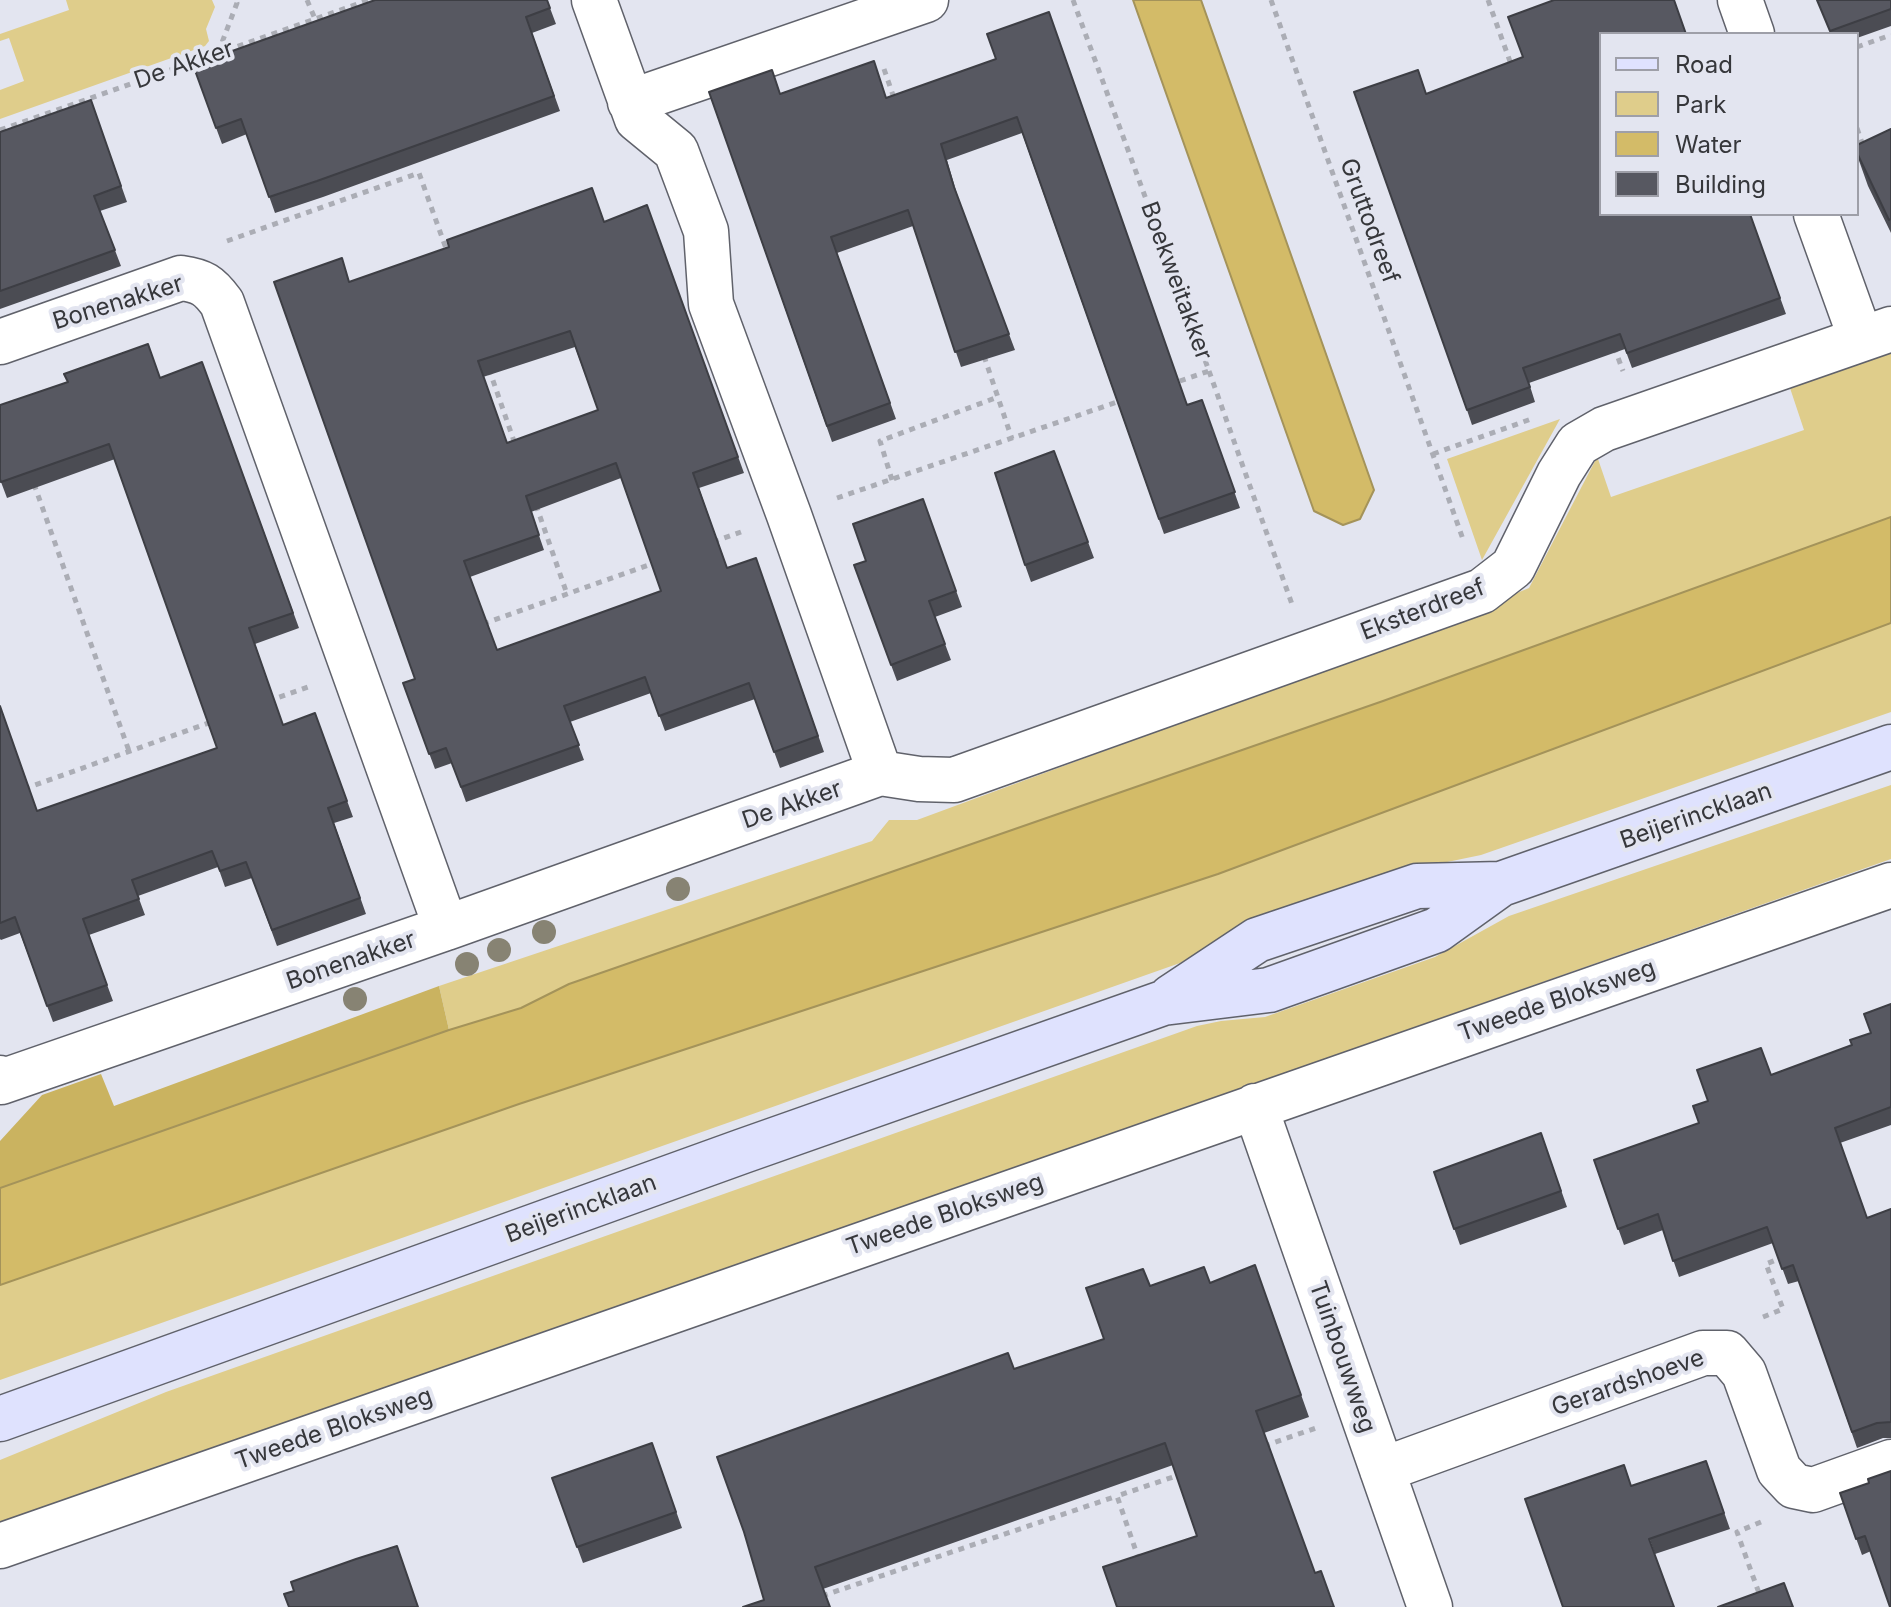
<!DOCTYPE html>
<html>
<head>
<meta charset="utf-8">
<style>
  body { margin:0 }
  #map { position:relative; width:1891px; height:1607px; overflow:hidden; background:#e3e5f0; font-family:Inter,sans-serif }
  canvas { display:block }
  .legend { position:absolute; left:1599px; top:32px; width:260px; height:184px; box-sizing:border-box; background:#e3e5f0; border:2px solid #9e9fa8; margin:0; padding:10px 14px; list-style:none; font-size:24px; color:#36373b }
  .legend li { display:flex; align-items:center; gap:16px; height:40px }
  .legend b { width:40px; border:2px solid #9e9fa8 }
</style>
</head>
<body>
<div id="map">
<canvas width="1891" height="1607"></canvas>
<ul class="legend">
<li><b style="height:10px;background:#dfe2fe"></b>Road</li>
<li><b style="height:22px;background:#dfcd8b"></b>Park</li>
<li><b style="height:22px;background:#d3bb68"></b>Water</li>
<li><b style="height:22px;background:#575861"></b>Building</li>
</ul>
</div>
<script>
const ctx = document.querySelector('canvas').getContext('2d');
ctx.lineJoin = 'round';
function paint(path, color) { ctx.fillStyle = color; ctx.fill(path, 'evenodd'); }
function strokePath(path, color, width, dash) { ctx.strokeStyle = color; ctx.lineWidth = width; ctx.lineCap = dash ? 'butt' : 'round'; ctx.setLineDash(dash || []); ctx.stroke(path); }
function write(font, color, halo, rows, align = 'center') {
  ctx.font = font + ' Inter,sans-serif'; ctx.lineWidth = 8; ctx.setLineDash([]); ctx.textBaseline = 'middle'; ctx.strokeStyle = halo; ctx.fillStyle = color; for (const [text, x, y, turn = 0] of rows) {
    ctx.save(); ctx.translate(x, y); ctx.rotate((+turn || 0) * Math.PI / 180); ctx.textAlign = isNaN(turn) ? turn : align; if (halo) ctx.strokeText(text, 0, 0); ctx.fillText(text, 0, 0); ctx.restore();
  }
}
paint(new Path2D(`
  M 66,0 L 212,0 L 215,7 L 206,29 L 209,41 L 205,46 L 0,119 L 0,90 L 24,81 L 9,38 L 0,41 L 0,34 L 69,10 Z
  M 1891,351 L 1891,517 L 1383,701 L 569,984 L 521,1008 L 449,1030 L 439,986 L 872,841 L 889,820 L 917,820 L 1375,651 L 1529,588 L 1595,461 L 1598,459 L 1611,497 L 1804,430 L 1790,388 Z
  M 1560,419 L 1482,560 L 1447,459 Z
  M 1891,623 L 1891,712 L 1481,855 L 1399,872 L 1236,931 L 1180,963 L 0,1380 L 0,1285 L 519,1104 L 1218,874 Z
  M 1891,785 L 1891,859 L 0,1527 L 0,1460 L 166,1392 L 1197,1026 L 1221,1021 L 1265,1017 L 1435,957 L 1509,916 Z`), '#dfcd8b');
paint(new Path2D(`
  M 439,986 L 449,1030 L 0,1188 L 0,1141 L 42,1095 L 101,1074 L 114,1106 Z`), '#cab360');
const water = new Path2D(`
  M 1133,0 L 1201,0 L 1374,490 L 1360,519 L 1343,525 L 1314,511 Z
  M 1891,517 L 1891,623 L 1218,874 L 519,1104 L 0,1285 L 0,1188 L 449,1030 L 521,1008 L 569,984 L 1383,701 Z`);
paint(water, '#d3bb68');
strokePath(water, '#a4935a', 2);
const minor = new Path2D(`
  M 1740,0 L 1752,34
  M 630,102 L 926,0
  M 1816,214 L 1861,339
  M 0,342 L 181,278 C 202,281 209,285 222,303 L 446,928 L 1,1082 L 0,1078
  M 880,773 L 919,779 L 954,780 L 1482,591 L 1513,567 L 1559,474 L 1578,444 L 1604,429 L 1891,329
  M 446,928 L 880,773 L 789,515 L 711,304 L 706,231 L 676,151 L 637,119 L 594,0
  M 1255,1106 L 1430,1607
  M 1382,1470 L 1703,1353 L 1727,1353 L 1744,1373 L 1779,1470 L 1794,1486 L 1813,1490 L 1891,1462
  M 0,1546 L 1891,885`);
const secondary = new Path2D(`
  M 1171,997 L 1257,940 L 1417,886 L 1501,884
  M 0,1419 L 743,1151 L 1163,1003 L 1269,990 L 1437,930 L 1501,884 L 1891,747`);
strokePath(minor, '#60626b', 47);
strokePath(secondary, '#60626b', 47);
strokePath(new Path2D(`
  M 307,0 L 315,19
  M 1073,0 L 1209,371 L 1174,383
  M 1271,0 L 1464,542
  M 1488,0 L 1512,67
  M 1857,47 L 1891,35
  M 218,53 L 237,3 L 236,0
  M 884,69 L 895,101
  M 1857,128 L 1864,149
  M 0,130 L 369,0
  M 227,241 L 419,173 L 448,254
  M 1614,347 L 1623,371
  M 984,356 L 1012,439
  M 489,369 L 516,447
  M 1209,371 L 1293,607
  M 1433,454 L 1534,418
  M 892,480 L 880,441 L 998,397
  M 34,484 L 129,751
  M 837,498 L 1123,400
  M 536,505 L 567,594
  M 713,542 L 741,532
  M 483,624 L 654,563
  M 268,701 L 308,687
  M 24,789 L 214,721
  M 1763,1317 L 1783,1309 L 1766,1264 L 1783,1257
  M 1264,1446 L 1316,1428
  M 1761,1522 L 1737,1532 L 1764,1607
  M 1139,1560 L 1117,1496 L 1179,1475
  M 822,1596 L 1117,1496`), '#abadb5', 5, [6, 6]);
strokePath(minor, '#fff', 44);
strokePath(secondary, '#dfe2fe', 44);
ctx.fillStyle = '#878373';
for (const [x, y] of [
  [678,889],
  [544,932],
  [499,950],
  [467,964],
  [355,999]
]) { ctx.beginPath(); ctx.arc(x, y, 12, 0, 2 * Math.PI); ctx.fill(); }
paint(new Path2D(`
  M 547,0 L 556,24 L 532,33 L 560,111 L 323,197 L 275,213 L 247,134 L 222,144 L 193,65 Z
  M 1817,0 L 1891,0 L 1891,26 L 1857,38 L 1857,34 L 1831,34 Z
  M 1523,57 L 1750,214 L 1786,314 L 1632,368 L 1625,349 L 1529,383 L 1535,402 L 1472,425 L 1467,410 L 1426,94 Z
  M 996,59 L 1188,405 L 1202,400 L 1240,508 L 1164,534 L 1022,133 L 947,160 L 959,201 L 1015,350 L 961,367 L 913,226 L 837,253 L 896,419 L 832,442 L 709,92 L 887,98 Z
  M 91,100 L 127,202 L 100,211 L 121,266 L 0,309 L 0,132 Z
  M 1891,129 L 1891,233 L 1868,186 L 1857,155 L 1857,145 Z
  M 647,205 L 744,473 L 699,488 L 727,568 L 756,558 L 824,752 L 780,768 L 755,699 L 665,731 L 651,693 L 570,722 L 584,760 L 466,802 L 452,763 L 435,769 L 403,683 L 415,679 L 350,282 L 604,222 ZM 575,347 L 598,410 L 507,443 L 483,377 ZM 621,478 L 661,591 L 497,650 L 470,577 L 544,550 L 531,512 Z
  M 202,362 L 299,628 L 255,644 L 283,725 L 315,713 L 353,817 L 334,823 L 366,914 L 277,946 L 252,878 L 225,887 L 218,867 L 138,896 L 145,915 L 89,935 L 113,1001 L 53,1022 L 20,933 L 1,940 L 0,939 L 0,706 L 37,811 L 217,748 L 115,459 L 7,498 L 1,482 L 0,483 L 0,405 L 160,378 Z
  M 1054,451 L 1094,558 L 1031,582 L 1025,565 Z
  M 923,499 L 962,607 L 935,617 L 951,660 L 897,681 L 854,565 L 866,561 Z
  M 1891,1004 L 1891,1125 L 1840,1143 L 1867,1218 L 1891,1209 L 1891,1438 L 1883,1438 L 1857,1448 L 1799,1281 L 1788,1284 L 1773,1243 L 1679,1277 L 1663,1230 L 1624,1245 L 1594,1160 L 1699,1123 L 1708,1101 L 1771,1075 L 1852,1045 L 1871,1033 Z
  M 1541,1133 L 1567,1207 L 1460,1245 L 1434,1172 Z
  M 1255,1265 L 1309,1417 L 1264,1433 L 1315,1573 L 1334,1607 L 1197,1536 L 1173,1465 L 823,1589 L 764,1600 L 1014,1369 L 1104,1339 L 1150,1286 L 1210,1283 Z
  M 652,1443 L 682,1528 L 583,1563 L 552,1478 Z
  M 1706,1461 L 1730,1529 L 1655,1554 L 1631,1486 Z
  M 1869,1483 L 1871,1551 L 1862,1555 L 1840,1493 Z`), '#4b4c53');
const building = new Path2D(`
  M 375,0 L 547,0 L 550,8 L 526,17 L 554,96 L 317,181 L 269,197 L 241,119 L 216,128 L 193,65 Z
  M 1554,0 L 1674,0 L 1686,34 L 1601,34 L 1601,214 L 1750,214 L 1780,298 L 1627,353 L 1620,334 L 1523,368 L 1530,387 L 1467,410 L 1354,92 L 1418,70 L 1426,94 L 1523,57 L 1508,17 Z
  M 1817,0 L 1891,0 L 1891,9 L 1830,31 Z
  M 1049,12 L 1187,405 L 1202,400 L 1235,492 L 1159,519 L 1017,117 L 941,144 L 954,187 L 1009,334 L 955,352 L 908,210 L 831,237 L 890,403 L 827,426 L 709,92 L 772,70 L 780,94 L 874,61 L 886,98 L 996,59 L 987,34 Z
  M 91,100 L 121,186 L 94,196 L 115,250 L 0,291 L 0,132 Z
  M 1891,129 L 1891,219 L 1889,220 L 1857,153 L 1857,145 Z
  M 592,188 L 604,222 L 647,205 L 738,457 L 693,473 L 727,568 L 756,558 L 818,736 L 774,752 L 749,683 L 659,716 L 645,677 L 564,706 L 579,745 L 461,787 L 446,748 L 429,754 L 403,683 L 415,679 L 274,282 L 342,258 L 349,282 L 449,247 L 447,240 ZM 570,331 L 598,410 L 507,443 L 478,361 ZM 616,463 L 661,591 L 497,650 L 464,561 L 539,535 L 526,496 Z
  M 148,344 L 160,378 L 202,362 L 293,613 L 249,628 L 283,725 L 315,713 L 347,801 L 328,808 L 360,898 L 272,930 L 246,862 L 220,871 L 212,851 L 132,880 L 139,899 L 83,919 L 107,985 L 47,1006 L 15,917 L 0,923 L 0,706 L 37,811 L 217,748 L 109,444 L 1,482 L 0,479 L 0,405 L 68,382 L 64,374 Z
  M 1054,451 L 1088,542 L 1025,565 L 995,473 Z
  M 923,499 L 956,591 L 929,601 L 945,644 L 891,665 L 854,565 L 866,561 L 853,524 Z
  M 1891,1004 L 1891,1107 L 1835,1128 L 1867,1218 L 1891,1209 L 1891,1422 L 1877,1423 L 1852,1432 L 1793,1265 L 1782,1269 L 1767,1227 L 1673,1261 L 1658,1214 L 1618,1229 L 1594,1160 L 1699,1123 L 1693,1106 L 1708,1101 L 1697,1070 L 1761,1048 L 1771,1075 L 1852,1045 L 1850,1040 L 1871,1033 L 1864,1014 Z
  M 1541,1133 L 1561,1191 L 1454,1229 L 1434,1172 Z
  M 1255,1265 L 1301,1395 L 1256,1411 L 1315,1573 L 1321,1571 L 1334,1607 L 1117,1607 L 1103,1567 L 1197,1536 L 1165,1443 L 815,1567 L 830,1607 L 743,1607 L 764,1600 L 744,1532 L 717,1457 L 1008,1353 L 1014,1369 L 1104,1339 L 1086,1288 L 1143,1269 L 1150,1286 L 1204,1267 L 1210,1283 Z
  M 652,1443 L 676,1512 L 577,1547 L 552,1478 Z
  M 1706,1461 L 1724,1513 L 1649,1539 L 1674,1607 L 1563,1607 L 1525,1499 L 1624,1465 L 1631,1486 Z
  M 1891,1471 L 1891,1607 L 1890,1607 L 1865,1536 L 1856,1539 L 1840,1493 L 1869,1483 L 1868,1479 Z
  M 397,1546 L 418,1607 L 289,1607 L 284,1594 L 294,1591 L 291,1582 L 356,1559 Z
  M 1784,1583 L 1793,1607 L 1718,1607 Z`);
paint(building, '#575861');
strokePath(building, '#3d3e44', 2);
write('24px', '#36373b', '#e3e5f0', [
  ["De Akker",184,65,-19],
  ["Gruttodreef",1369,221,70],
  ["Boekweitakker",1176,281,70],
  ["Bonenakker",118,303,-17],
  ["Eksterdreef",1423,610,-21],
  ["De Akker",792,805,-19],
  ["Beijerincklaan",1696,816,-19],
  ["Bonenakker",351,961,-19],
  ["Tweede Bloksweg",1557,1001,-19],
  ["Beijerincklaan",581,1209,-20],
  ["Tweede Bloksweg",945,1215,-19],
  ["Tuinbouwweg",1342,1357,71],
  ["Gerardshoeve",1628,1383,-19],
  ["Tweede Bloksweg",334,1429,-19]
]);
</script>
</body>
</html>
